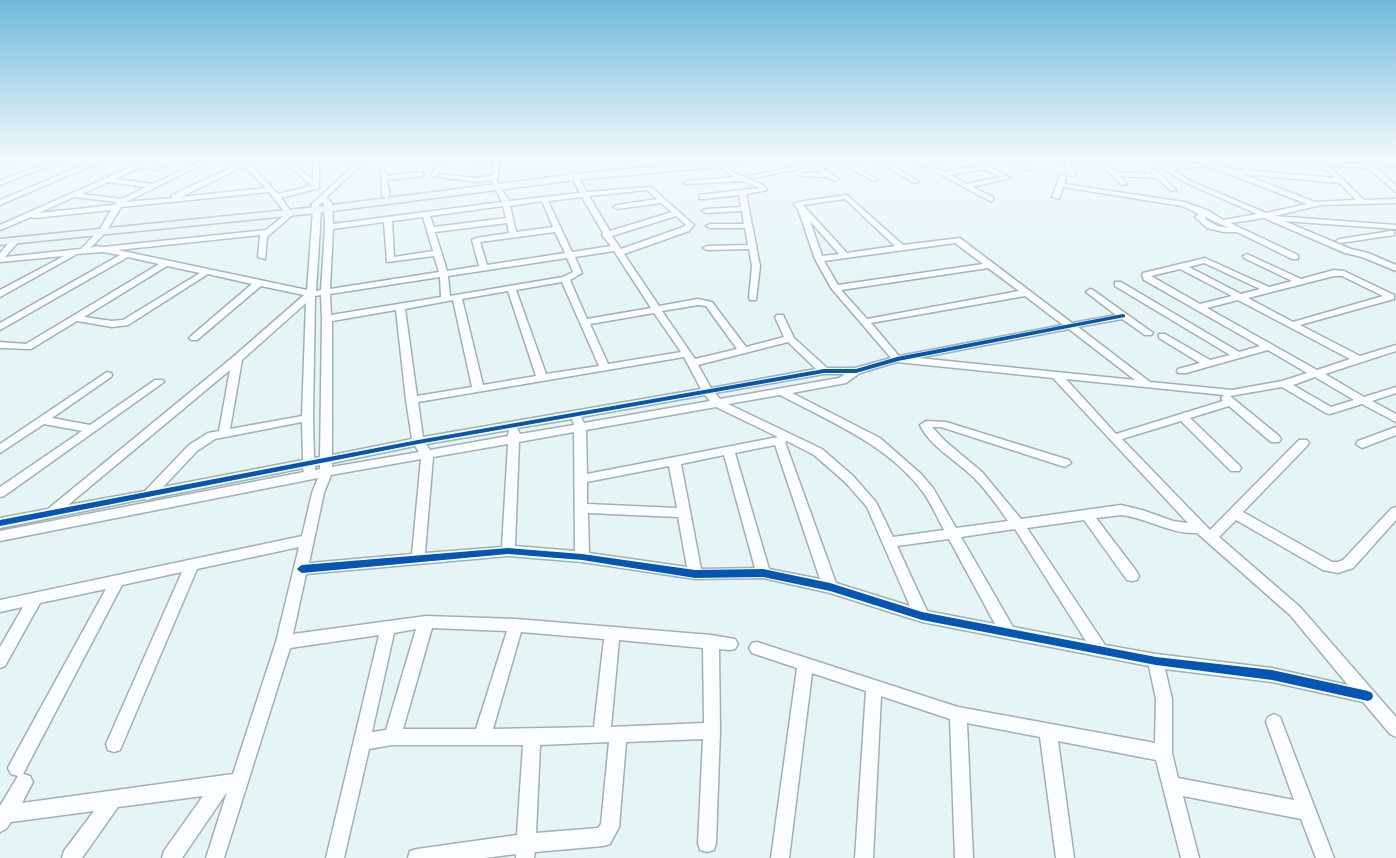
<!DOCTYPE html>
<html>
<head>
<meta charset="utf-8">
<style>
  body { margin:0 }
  canvas { display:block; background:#e5f5f6 }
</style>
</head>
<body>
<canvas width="1396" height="858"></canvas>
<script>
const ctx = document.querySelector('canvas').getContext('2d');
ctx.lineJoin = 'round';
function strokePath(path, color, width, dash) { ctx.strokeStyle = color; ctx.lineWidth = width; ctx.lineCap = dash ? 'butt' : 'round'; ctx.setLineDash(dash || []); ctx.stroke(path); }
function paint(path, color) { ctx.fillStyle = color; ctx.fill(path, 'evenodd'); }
const street = new Path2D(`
  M 8,159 L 14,159 L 0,171 L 0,166 Z
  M 57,159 L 65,159 L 0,185 L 0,181 Z
  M 98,159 L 106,159 L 0,205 L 0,200 Z
  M 149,159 L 157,159 L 148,164 L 164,168 L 161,170 L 141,167 L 115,179 L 153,184 L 205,159 L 213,159 L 126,202 L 172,198 L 172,195 L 241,163 L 238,159 L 244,159 L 248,162 L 278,194 L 312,186 L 282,159 L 289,159 L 313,180 L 313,159 L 319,159 L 319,188 L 281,198 L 290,210 L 296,212 L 267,237 L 265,259 L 258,257 L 260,235 L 118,250 L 307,290 L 313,210 L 311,205 L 361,159 L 367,159 L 326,198 L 332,203 L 333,224 L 502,202 L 491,180 L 476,182 L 432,176 L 431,175 L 442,159 L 453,159 L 446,162 L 438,174 L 476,178 L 492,176 L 494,163 L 474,161 L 471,159 L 500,160 L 497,182 L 509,201 L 580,193 L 570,174 L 573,172 L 576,174 L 587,192 L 651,187 L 694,225 L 689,231 L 624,254 L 659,306 L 698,299 L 712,302 L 746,347 L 784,337 L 775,317 L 777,315 L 783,315 L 794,338 L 827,368 L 855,368 L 891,358 L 831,288 L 815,259 L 798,209 L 794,204 L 798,202 L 847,195 L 903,245 L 960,238 L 1072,323 L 1116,315 L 1086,292 L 1090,289 L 1093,290 L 1153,333 L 1151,335 L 1145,335 L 1122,319 L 1078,327 L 1150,382 L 1232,390 L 1282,381 L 1307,373 L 1268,350 L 1186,373 L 1178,373 L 1177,371 L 1178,369 L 1200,363 L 1159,338 L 1159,334 L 1165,334 L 1210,360 L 1230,355 L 1115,286 L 1115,282 L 1121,282 L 1239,352 L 1260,346 L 1144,280 L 1142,275 L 1143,273 L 1205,258 L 1269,287 L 1292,281 L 1244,258 L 1243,256 L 1247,254 L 1301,279 L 1334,270 L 1344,271 L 1394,295 L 1394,299 L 1300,325 L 1360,356 L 1396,345 L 1396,351 L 1325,374 L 1364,397 L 1396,387 L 1396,393 L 1372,401 L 1396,414 L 1396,422 L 1362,404 L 1330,414 L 1326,413 L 1282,387 L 1230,396 L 1279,436 L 1281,439 L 1279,442 L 1271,442 L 1229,406 L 1190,418 L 1239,465 L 1241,468 L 1239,471 L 1231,471 L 1181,421 L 1122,439 L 1210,530 L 1299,440 L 1307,440 L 1309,443 L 1307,446 L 1243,512 L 1332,562 L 1338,562 L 1343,560 L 1391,509 L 1396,507 L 1396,520 L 1353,568 L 1338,573 L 1323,570 L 1236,520 L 1219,537 L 1300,607 L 1396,717 L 1396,737 L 1390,734 L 1363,702 L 1272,682 L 1165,669 L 1172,699 L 1172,753 L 1178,778 L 1294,800 L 1266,722 L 1268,717 L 1274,714 L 1280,717 L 1334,858 L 1316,858 L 1301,819 L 1183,796 L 1199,858 L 1181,858 L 1156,760 L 1058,741 L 1074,858 L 1056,858 L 1040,737 L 967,723 L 973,858 L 955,858 L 950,719 L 881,696 L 873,858 L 855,858 L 866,691 L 812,673 L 789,858 L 771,858 L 797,668 L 752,653 L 749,648 L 752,643 L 757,642 L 958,707 L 1155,743 L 1156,699 L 1149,666 L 922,622 L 830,593 L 763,578 L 695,579 L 582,562 L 508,556 L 306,574 L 293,634 L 426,616 L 516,619 L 711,635 L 735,639 L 738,644 L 735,649 L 730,650 L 719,649 L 720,731 L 716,843 L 714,850 L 707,852 L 700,850 L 698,843 L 703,739 L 626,742 L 619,827 L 610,844 L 603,846 L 535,852 L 534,858 L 516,858 L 516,854 L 485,858 L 408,858 L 410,851 L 417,849 L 517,835 L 523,745 L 392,745 L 369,749 L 344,858 L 326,858 L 379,635 L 290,648 L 224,858 L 206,858 L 227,792 L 182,858 L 162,858 L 164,851 L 203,796 L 118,807 L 82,858 L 62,858 L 64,851 L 94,811 L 11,822 L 6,829 L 0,832 L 0,806 L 18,776 L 11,774 L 8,768 L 11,762 L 106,589 L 40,603 L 5,666 L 0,668 L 0,647 L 23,607 L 0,612 L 0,600 L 302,536 L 312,493 L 318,478 L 0,541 L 0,531 L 304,472 L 303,468 L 153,498 L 147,500 L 144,499 L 0,528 L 0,518 L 48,509 L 233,357 L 304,295 L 261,286 L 197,340 L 191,340 L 189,338 L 191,336 L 252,284 L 208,274 L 128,325 L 112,327 L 77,321 L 31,349 L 0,348 L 0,342 L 26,344 L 159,264 L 128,257 L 0,330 L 0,323 L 120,255 L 103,252 L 77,254 L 0,297 L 0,290 L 64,256 L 0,262 L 0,253 L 13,238 L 20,240 L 5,257 L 81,249 L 100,229 L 111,210 L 34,218 L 31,217 L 0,230 L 0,225 ZM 244,166 L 266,188 L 181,197 ZM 108,182 L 146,187 L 122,199 L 82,194 ZM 647,190 L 657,199 L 617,205 L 613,207 L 617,209 L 661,203 L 672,212 L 610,231 L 589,196 ZM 269,192 L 286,214 L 266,230 L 103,247 L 97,246 L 90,248 L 106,232 L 121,207 ZM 74,197 L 117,202 L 114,205 L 39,213 ZM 582,197 L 603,233 L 602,235 L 611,246 L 572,252 L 548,201 ZM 845,199 L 895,246 L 847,253 L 803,205 ZM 542,201 L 553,227 L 516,232 L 510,206 ZM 322,202 L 324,204 L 325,227 L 321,290 L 316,291 L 321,210 L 319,205 ZM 503,206 L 506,218 L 434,227 L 430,216 ZM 676,216 L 686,225 L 683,227 L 621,249 L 612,236 ZM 423,217 L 433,251 L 394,257 L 392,221 ZM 810,221 L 839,254 L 822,256 ZM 384,222 L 387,262 L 434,256 L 439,272 L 330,289 L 333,229 ZM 507,223 L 509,233 L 476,238 L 472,240 L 479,266 L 447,271 L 435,232 ZM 555,232 L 565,253 L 487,265 L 480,242 ZM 955,243 L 983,264 L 838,285 L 824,261 ZM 614,251 L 651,308 L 587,319 L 570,280 L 582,273 L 575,257 ZM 567,258 L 573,272 L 563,277 L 450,296 L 448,276 ZM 1204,263 L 1260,289 L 1241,294 L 1189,267 ZM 167,266 L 200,273 L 123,320 L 112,321 L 84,317 ZM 988,268 L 1019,291 L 867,319 L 841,290 ZM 1180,269 L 1232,296 L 1200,304 L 1151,276 ZM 1334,276 L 1342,276 L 1383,296 L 1293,322 L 1248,298 ZM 440,277 L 441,297 L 331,315 L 330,294 ZM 562,282 L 599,366 L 546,374 L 516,290 ZM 508,291 L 536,376 L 483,385 L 462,299 ZM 321,295 L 322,319 L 320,457 L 314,458 L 313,418 L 315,296 ZM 1025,296 L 1063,325 L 899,356 L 871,323 ZM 453,300 L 472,387 L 417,396 L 405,309 ZM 1238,300 L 1350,359 L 1317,370 L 1207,308 ZM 306,303 L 302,416 L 230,429 L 242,360 ZM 698,305 L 706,306 L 737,349 L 695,359 L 662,311 ZM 396,310 L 406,400 L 412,439 L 332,455 L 332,321 ZM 654,313 L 681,352 L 608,364 L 590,324 ZM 1069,329 L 1135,380 L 918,358 ZM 788,342 L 816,369 L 711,388 L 698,365 ZM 684,357 L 701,389 L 423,437 L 418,402 ZM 897,362 L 1053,378 L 1188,523 L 1173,521 L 1142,510 L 1121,505 L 1021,519 L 982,472 L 945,441 L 932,427 L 941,427 L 1065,467 L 1071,463 L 1069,460 L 946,422 L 926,421 L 920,425 C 930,446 954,459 971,475 C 985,488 997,505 1008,521 L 956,528 L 933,488 L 921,474 L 880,438 L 792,393 L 846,383 L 860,373 ZM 230,370 L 219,431 L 208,433 L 189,445 L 145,491 L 68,505 ZM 824,374 L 845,374 L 839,378 L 720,399 L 715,393 ZM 1315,377 L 1354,400 L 1331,407 L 1293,385 ZM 1066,379 L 1224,395 L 1221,398 L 1223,401 L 1116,434 ZM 705,395 L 710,401 L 584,423 L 581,417 ZM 780,395 C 831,422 888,445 923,492 C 931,503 937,517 944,530 L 893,537 L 876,502 L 853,476 L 822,449 L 728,404 ZM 716,407 L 778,437 L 587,474 L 586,430 ZM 572,419 L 574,425 L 520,434 L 517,428 ZM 302,422 L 303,460 L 163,487 L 197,451 L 215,439 ZM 509,430 L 508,436 L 430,450 L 426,444 ZM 574,432 L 575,551 L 515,546 L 519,442 ZM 787,441 L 814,455 L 845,482 L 867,507 L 910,606 L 836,583 L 785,442 ZM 508,444 L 502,547 L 425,553 L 433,457 ZM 775,445 L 820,579 L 769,569 L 735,453 ZM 415,446 L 419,452 L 332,467 L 332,463 ZM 724,455 L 755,568 L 701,569 L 681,464 ZM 421,459 L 412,554 L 309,563 L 324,493 L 331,475 ZM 320,465 L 320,469 L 315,470 L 315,466 ZM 669,466 L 677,508 L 587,504 L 587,482 ZM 588,513 L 678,517 L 687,567 L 589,553 ZM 1121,515 C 1147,518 1170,534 1197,533 L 1290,615 L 1348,685 L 1272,668 L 1156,654 L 1105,645 L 1027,528 L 1084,520 L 1127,580 L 1132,581 L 1137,580 L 1139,576 L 1137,572 L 1096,518 ZM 1015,529 L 1086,641 L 1013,627 L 961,537 ZM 949,539 L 995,624 L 927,611 L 897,546 ZM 299,547 L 276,642 L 233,774 L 22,803 L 33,782 L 30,776 L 23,774 L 122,585 L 182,572 L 106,744 L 108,750 L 114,752 L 120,750 L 197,569 ZM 432,628 L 507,631 L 476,729 L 403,729 ZM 416,629 L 386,730 L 372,732 L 394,633 ZM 521,632 L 604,639 L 594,727 L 493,729 ZM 619,640 L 703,648 L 704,723 L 611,727 ZM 609,742 L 601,824 L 598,828 L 536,833 L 540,745 Z
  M 827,159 L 843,159 L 878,180 L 873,181 L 837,160 L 817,165 L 837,178 L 838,179 L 835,181 L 827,177 L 801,176 L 800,175 L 803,173 L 821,173 L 811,166 L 754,178 L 751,176 Z
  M 874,159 L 881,159 L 919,182 L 914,183 Z
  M 912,159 L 919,159 L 924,161 L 947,159 L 929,164 L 944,172 L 978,166 L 965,159 L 973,159 L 1011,178 L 972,187 L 993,197 L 993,201 L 990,201 ZM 984,169 L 1001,177 L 967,184 L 950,175 Z
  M 1005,159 L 1013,159 L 1033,169 L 1028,170 Z
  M 1064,159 L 1106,163 L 1116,172 L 1153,174 L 1152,170 L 1156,170 L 1176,190 L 1171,191 L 1157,178 L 1120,176 L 1127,184 L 1122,185 L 1102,166 L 1069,163 L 1076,175 L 1071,176 L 1061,161 Z
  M 1149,159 L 1156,159 L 1169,167 L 1203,162 L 1203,159 L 1209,159 L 1210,162 L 1229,169 L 1335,178 L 1321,164 L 1278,161 L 1275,159 L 1322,159 L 1324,161 L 1363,164 L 1362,162 L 1365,160 L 1372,165 L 1396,161 L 1396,165 L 1376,168 L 1396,186 L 1396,192 L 1368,168 L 1328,165 L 1364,200 L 1396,199 L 1396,203 L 1321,205 L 1274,216 L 1396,225 L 1396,229 L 1284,221 L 1351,249 L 1368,253 L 1396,265 L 1396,271 L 1362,257 L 1345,253 L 1264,218 L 1230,223 L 1298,255 L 1298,259 L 1292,259 L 1237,232 L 1224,232 L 1207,228 L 1195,217 L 1199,214 L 1182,206 L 1063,187 L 1059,199 L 1052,197 L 1060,176 L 1063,174 L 1066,176 L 1064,184 L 1184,202 L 1209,211 L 1223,220 L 1257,214 L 1184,182 ZM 1206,165 L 1307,204 L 1266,213 L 1188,180 L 1174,170 ZM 1242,174 L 1339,183 L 1356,200 L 1315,202 ZM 1205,217 L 1229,228 L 1217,226 L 1205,219 Z
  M 714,160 L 737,174 L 763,185 L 767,190 L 746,194 L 760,266 L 756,300 L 750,300 L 749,298 L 752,266 L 749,249 L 707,250 L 703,248 L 707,246 L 748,245 L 745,228 L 710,228 L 706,226 L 710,224 L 744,224 L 742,211 L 706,213 L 702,211 L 706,209 L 741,207 L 739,195 L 703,199 L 700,199 L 700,195 L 759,188 L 743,181 L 685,184 L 684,183 L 687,181 L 735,177 L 712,163 L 711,162 Z
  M 381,170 L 385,170 L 387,176 L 421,172 L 424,174 L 421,176 L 387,180 L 390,196 L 386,198 L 382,196 Z
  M 1391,231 L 1394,231 L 1394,235 L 1340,243 L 1336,241 L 1340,239 Z
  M 107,372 L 111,373 L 112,375 L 111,377 L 52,418 L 90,425 L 155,380 L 163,380 L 164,382 L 4,496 L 0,497 L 0,487 L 82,431 L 44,424 L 0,453 L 0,444 Z
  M 1396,427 L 1396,435 L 1362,448 L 1356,444 L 1358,441 Z`);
const secondary = new Path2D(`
  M 729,159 L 746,159 L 717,167 L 575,180 L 317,213 L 0,245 L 0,239 L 317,207 L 575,174 Z`);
strokePath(street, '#a2b0b1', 3);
strokePath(secondary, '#a2b0b1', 3);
paint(street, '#fbfefe');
paint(secondary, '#ecf4f4');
paint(new Path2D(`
  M 1123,314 L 1125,315 L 1125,317 L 898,361 L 856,373 L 824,373 L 418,444 L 0,526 L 0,520 L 418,440 L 824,369 L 856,369 L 897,357 Z
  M 508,548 L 582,554 L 695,570 L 763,569 L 830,583 L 922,612 L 1156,657 L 1272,670 L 1368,691 L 1372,693 L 1373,696 L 1372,699 L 1368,701 L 1272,680 L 1156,665 L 922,620 L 830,591 L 763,577 L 695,578 L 582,560 L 508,554 L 302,573 L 299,571 L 297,569 L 299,567 L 302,565 Z`), '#0057b8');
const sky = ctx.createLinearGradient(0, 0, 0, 279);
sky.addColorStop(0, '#70b9dc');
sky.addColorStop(0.57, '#f3fafb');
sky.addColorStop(1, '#f3fafb00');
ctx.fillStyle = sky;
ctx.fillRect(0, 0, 1396, 279);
</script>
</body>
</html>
